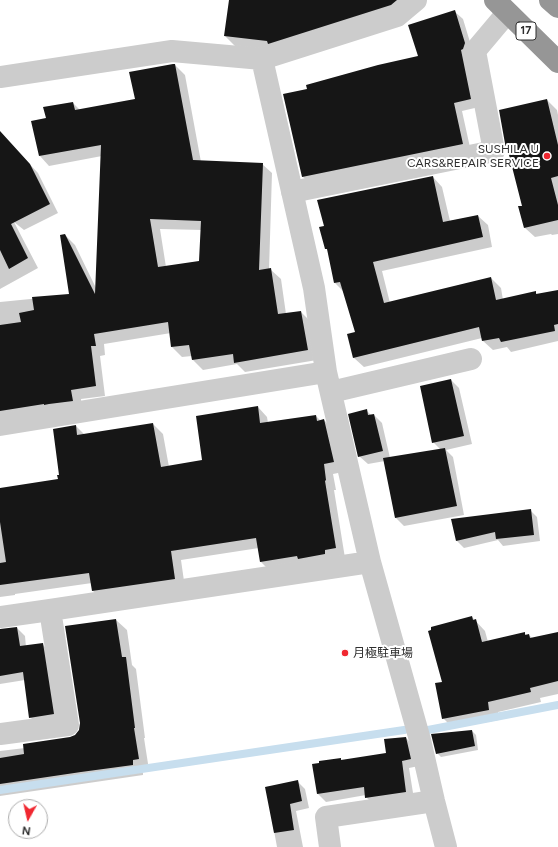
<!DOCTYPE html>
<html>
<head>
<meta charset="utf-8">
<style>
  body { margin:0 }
  #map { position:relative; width:558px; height:847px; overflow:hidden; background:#fff; font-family:Figtree,sans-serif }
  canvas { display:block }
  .north { position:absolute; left:8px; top:799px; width:40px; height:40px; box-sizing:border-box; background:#fff; border:1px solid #acacac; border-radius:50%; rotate:188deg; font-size:11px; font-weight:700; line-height:16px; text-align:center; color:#2f2f2f }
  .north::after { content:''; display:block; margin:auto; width:14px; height:18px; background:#f02730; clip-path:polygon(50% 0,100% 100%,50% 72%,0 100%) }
</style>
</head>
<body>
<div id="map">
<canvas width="558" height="847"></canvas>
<div class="north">N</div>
</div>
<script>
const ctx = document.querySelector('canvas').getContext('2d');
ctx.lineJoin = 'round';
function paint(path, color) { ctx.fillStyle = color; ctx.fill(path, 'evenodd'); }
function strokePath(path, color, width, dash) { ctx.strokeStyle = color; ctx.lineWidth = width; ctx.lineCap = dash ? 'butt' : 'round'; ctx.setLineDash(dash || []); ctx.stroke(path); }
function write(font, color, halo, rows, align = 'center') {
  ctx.font = font + ' Figtree,"Noto Sans JP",sans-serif'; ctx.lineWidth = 4; ctx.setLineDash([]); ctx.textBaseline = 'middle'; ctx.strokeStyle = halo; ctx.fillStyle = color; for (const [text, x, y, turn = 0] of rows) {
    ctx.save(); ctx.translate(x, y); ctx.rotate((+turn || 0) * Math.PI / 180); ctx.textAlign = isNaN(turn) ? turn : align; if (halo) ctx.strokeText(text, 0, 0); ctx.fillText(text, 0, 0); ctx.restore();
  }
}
paint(new Path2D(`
  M 230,0 L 424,0 L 280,55 L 237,48 L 225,36 Z
  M 454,11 L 463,19 L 473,52 L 479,107 L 462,111 L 471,152 L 311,185 L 303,177 L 308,89 L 419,57 Z
  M 175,65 L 185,75 L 201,162 L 262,164 L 272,173 L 269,270 L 271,270 L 281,279 L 286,314 L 301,312 L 311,322 L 317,360 L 245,372 L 237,364 L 203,370 L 193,360 L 192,356 L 182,357 L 172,347 L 171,333 L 104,344 L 105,355 L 100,356 L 105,396 L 81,399 L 82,410 L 0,422 L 0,302 L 71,295 L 65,235 L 75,245 L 96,288 L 102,156 L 49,166 L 40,156 L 47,119 L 73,103 L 80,110 L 136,100 ZM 160,229 L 202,230 L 200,262 L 166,267 Z
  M 547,100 L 557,110 L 558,115 L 558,234 L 552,235 L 551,234 L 535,237 L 525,228 L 524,206 L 510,153 L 508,151 Z
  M 0,133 L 38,173 L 58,213 L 24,230 L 14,222 L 38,268 L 0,289 Z
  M 433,177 L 442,187 L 450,221 L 478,216 L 488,225 L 492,247 L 382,271 L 390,303 L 491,278 L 501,288 L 503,300 L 535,292 L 538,295 L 558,291 L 558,341 L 511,352 L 507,347 L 493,350 L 483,341 L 482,338 L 364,367 L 354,358 L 356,333 L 344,292 L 335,283 L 328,251 L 326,248 L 325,226 Z
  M 451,380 L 459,388 L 472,444 L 446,450 L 453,457 L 464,515 L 404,526 L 395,517 L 385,461 L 368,464 L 359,456 L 366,410 L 371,415 L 374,415 L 382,423 L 390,458 L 441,450 L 433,442 Z
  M 258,407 L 267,417 L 268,423 L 316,416 L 321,421 L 324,420 L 334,430 L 343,472 L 333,474 L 336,490 L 334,490 L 345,558 L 271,572 L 261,562 L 259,548 L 181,560 L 185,588 L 103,601 L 93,591 L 92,583 L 15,594 L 15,595 L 0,597 L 0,489 L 59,480 L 76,426 L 85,435 L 153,424 L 163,434 L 169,467 L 204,461 Z
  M 530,510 L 537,517 L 540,541 L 503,546 L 498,540 L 464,548 L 457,541 L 452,520 Z
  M 472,617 L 485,631 L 488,642 L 524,633 L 527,635 L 529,635 L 533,639 L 558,636 L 558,694 L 540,698 L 541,702 L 498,712 L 499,720 L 453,728 L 443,718 L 443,682 Z
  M 116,620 L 127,630 L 132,665 L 136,669 L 145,738 L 144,738 L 149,770 L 143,771 L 143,775 L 0,796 L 0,751 L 25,748 L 70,738 L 77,735 L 81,730 Z
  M 17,628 L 25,636 L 26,647 L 42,644 L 50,652 L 61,722 L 38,725 L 30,717 L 25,680 L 0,684 L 0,630 Z
  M 472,731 L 476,735 L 478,750 L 441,757 L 437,753 Z
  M 406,738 L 414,746 L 419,766 L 409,768 L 414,799 L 374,805 L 366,797 L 366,795 L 326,802 L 318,794 L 313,765 L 341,759 L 342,761 L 387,754 Z
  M 298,782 L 305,789 L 309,808 L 296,811 L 303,847 L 277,847 L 266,787 Z`), '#0003');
strokePath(new Path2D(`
  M 428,730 L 558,705
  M 0,790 L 404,730`), '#c7deee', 8);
paint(new Path2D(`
  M 229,0 L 397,0 L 391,5 L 268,44 L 267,41 L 224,36 Z
  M 455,10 L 465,43 L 463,49 L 461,50 L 471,99 L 454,103 L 463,144 L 302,177 L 283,94 L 307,89 L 306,85 L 378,65 L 418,56 L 408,25 Z
  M 173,64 L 175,64 L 193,160 L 263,163 L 259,270 L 271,268 L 278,314 L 301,311 L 308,350 L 234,363 L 233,354 L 192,360 L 189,345 L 171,347 L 168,322 L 94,334 L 96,346 L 91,346 L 96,386 L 71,390 L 73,401 L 49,404 L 44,405 L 44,404 L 0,411 L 0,325 L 21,322 L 19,313 L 34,310 L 32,297 L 69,294 L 60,235 L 65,234 L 95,294 L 101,145 L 39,156 L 31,121 L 46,118 L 43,107 L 73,102 L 75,110 L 135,99 L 129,72 ZM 150,219 L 201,221 L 199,261 L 158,267 Z
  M 547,99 L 558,145 L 558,176 L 551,178 L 558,205 L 558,220 L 524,228 L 518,206 L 522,206 L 508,151 L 507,151 L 506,149 L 499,110 Z
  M 0,131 L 30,164 L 50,204 L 11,224 L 28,258 L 9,269 L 0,250 Z
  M 433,176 L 443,222 L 478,215 L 483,237 L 373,262 L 384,303 L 491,277 L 496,300 L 536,291 L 536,294 L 558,290 L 558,324 L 554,325 L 555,331 L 501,342 L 499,338 L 482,341 L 479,327 L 353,358 L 347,334 L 355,332 L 340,282 L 334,283 L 327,249 L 325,249 L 319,227 L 324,226 L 317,200 Z
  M 451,379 L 464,436 L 432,443 L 420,386 Z
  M 258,406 L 260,423 L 316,415 L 317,421 L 324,419 L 334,462 L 324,464 L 326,480 L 325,481 L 336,548 L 325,550 L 325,554 L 298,559 L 297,556 L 260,562 L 256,538 L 171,551 L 175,579 L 92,591 L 89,573 L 0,585 L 0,563 L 6,562 L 0,522 L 0,488 L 58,479 L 57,475 L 59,475 L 53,429 L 76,425 L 77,435 L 153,423 L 161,467 L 202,460 L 196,416 Z
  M 367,409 L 368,415 L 374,414 L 383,451 L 358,457 L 348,414 Z
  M 445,448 L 457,506 L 395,518 L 383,458 Z
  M 531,509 L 534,535 L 496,539 L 495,532 L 456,541 L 451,519 Z
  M 472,616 L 473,620 L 476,619 L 482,642 L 525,632 L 525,635 L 529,634 L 530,638 L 558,632 L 558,681 L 530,688 L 531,692 L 488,702 L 489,710 L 442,719 L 435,683 L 442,682 L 428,631 L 431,630 L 431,627 Z
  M 116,619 L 122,657 L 126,657 L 135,728 L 134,728 L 139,759 L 133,760 L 133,765 L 81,772 L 0,784 L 0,758 L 24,754 L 23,744 L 70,737 L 75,735 L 79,730 L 80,723 L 65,626 Z
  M 17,627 L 20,646 L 43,643 L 54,714 L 29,718 L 23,672 L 0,676 L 0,629 Z
  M 472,730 L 475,746 L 436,754 L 431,734 Z
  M 406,737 L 411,759 L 402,761 L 406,792 L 365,798 L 364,787 L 317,794 L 312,764 L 319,763 L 319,761 L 341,758 L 341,760 L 386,753 L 384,739 Z
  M 298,780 L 302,801 L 290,804 L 294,830 L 274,833 L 265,787 Z`), '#161616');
strokePath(new Path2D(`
  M 262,59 L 314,288 L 326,372 L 370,562 L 420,740 L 434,801 L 446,847
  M 0,77 L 172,51 L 262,59 L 397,16 L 416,0
  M 292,192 L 494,151 L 475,51 L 507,13
  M 331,392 L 471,359
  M 0,425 L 326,372
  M 0,617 L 50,610 L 370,562
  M 0,734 L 68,725 L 50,610
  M 330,847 L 326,817 L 434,801`), '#ccc', 22);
strokePath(new Path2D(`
  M 495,0 L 558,62
  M 550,0 L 558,7`), '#969696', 22);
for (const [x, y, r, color] of [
  [547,156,4,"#f02730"],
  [345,653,4,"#f02730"]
]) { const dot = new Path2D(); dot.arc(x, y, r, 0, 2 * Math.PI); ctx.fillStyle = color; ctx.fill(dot); strokePath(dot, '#fff', 1.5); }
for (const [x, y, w] of [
  [526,31,20]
]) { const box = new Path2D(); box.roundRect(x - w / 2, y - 9, w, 18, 3); ctx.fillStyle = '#fff'; ctx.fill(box); strokePath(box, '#2f2f2f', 1); }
write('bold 11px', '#2f2f2f', null, [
  ["17",526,31]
]);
write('12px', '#2f2f2f', '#fff', [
  ["SUSHILA U",539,149],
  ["CARS&REPAIR SERVICE",539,163],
  ["月極駐車場",353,653,"left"]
], 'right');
</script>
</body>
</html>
